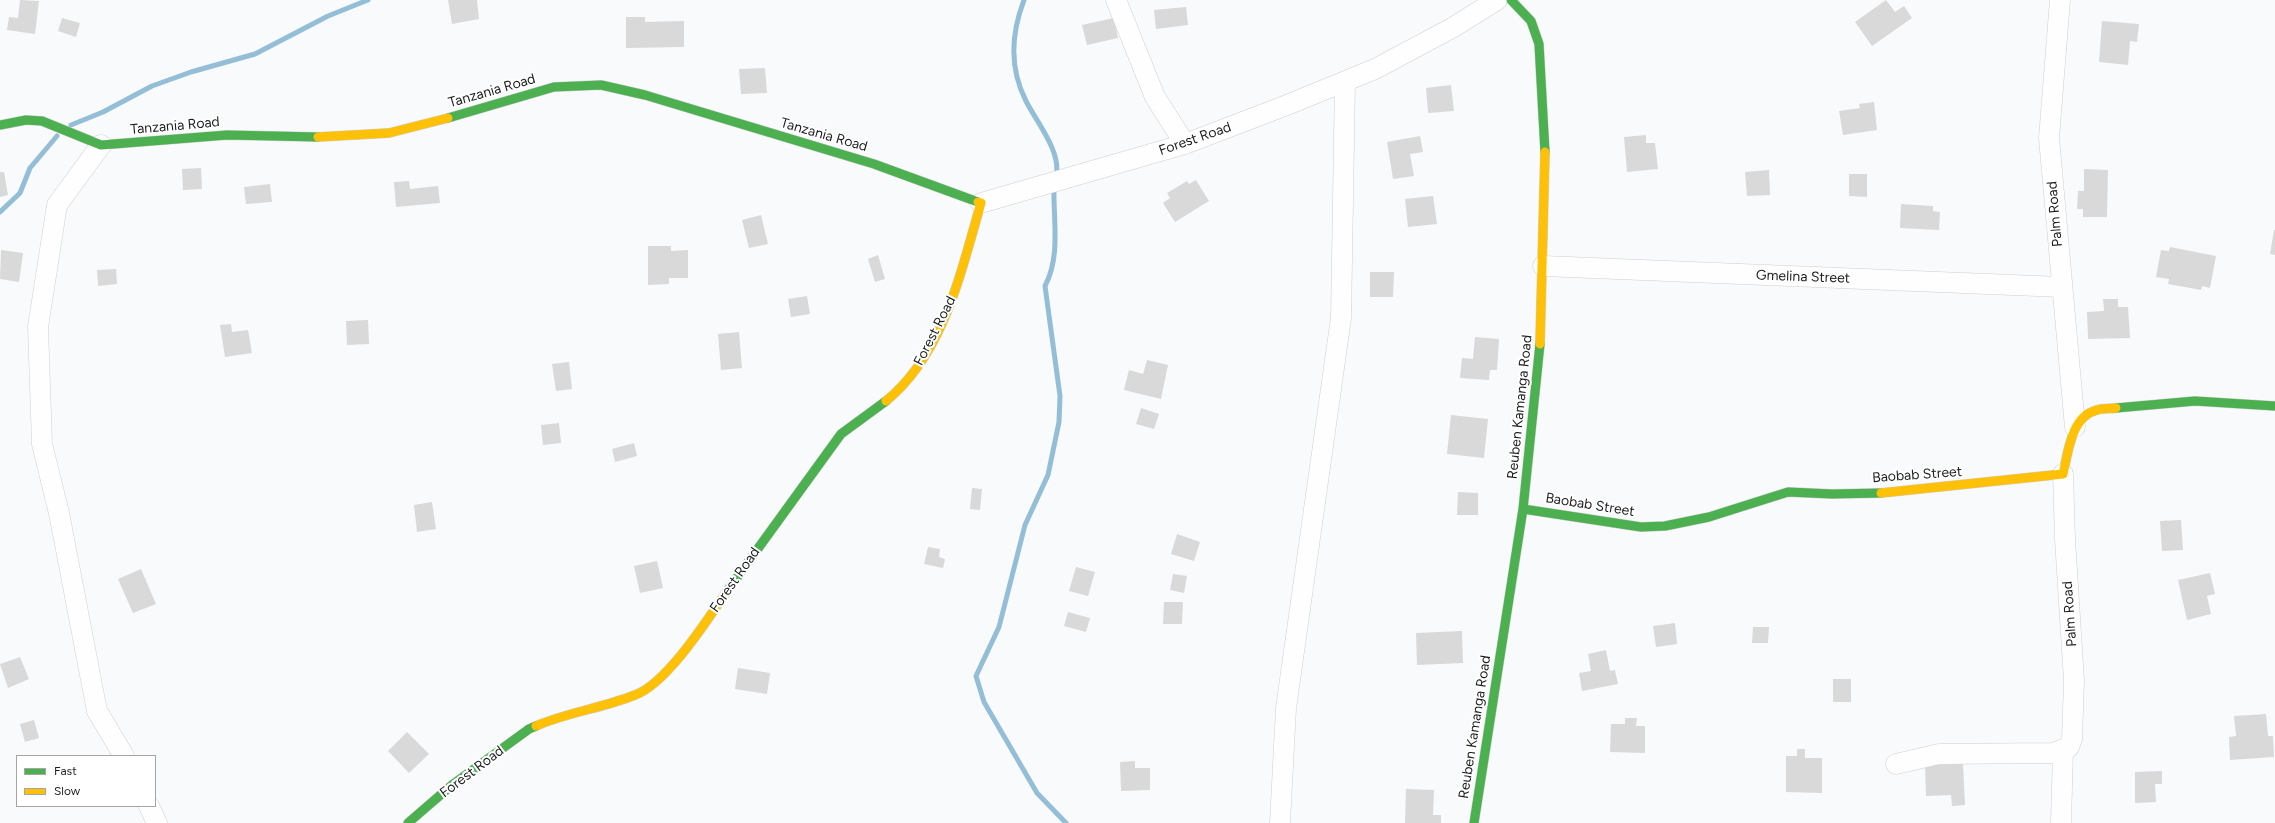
<!DOCTYPE html>
<html>
<head>
<meta charset="utf-8">
<style>
  body { margin:0 }
  #map { position:relative; width:2275px; height:823px; overflow:hidden; background:#f8fafc; font-family:Figtree,sans-serif }
  canvas { display:block }
  .legend { position:absolute; left:16px; top:755px; width:140px; height:52px; box-sizing:border-box; background:#fff; border:1px solid #a5a5a5; margin:0; padding:5px 7px; list-style:none; font-size:12px; color:#1d1e1f }
  .legend li { display:flex; align-items:center; gap:8px; height:20px }
  .legend b { width:20px; border:1px solid #a5a5a5 }
</style>
</head>
<body>
<div id="map">
<canvas width="2275" height="823"></canvas>
<ul class="legend">
<li><b style="height:5px;background:#4caf50"></b>Fast</li>
<li><b style="height:5px;background:#ffc107"></b>Slow</li>
</ul>
</div>
<script>
const ctx = document.querySelector('canvas').getContext('2d');
ctx.lineJoin = 'round';
function strokePath(path, color, width, dash) { ctx.strokeStyle = color; ctx.lineWidth = width; ctx.lineCap = dash ? 'butt' : 'round'; ctx.setLineDash(dash || []); ctx.stroke(path); }
function paint(path, color) { ctx.fillStyle = color; ctx.fill(path, 'evenodd'); }
function write(font, color, halo, rows, align = 'center') {
  ctx.font = font + ' Figtree,sans-serif'; ctx.lineWidth = 4; ctx.setLineDash([]); ctx.textBaseline = 'middle'; ctx.strokeStyle = halo; ctx.fillStyle = color; for (const [text, x, y, turn = 0] of rows) {
    ctx.save(); ctx.translate(x, y); ctx.rotate((+turn || 0) * Math.PI / 180); ctx.textAlign = isNaN(turn) ? turn : align; if (halo) ctx.strokeText(text, 0, 0); ctx.fillText(text, 0, 0); ctx.restore();
  }
}
strokePath(new Path2D(`
  M 1024,0 C 1011,34 1009,68 1026,101 C 1037,123 1062,152 1056,177
  M 71,125 L 103,112 L 152,86 L 191,72 L 255,54 L 328,16 L 368,0
  M 1054,187 C 1053,220 1061,256 1045,286 L 1060,396 L 1059,422 L 1048,475 L 1025,525 L 999,627 L 976,676 L 984,702 L 1037,793 L 1066,823
  M 0,212 L 20,193 L 30,168 L 57,136`), '#94bed6', 5);
paint(new Path2D(`
  M 20,0 L 39,1 L 35,34 L 7,30 L 9,17 L 18,18 Z
  M 448,0 L 477,0 L 479,19 L 452,24 Z
  M 1886,0 L 1895,12 L 1904,6 L 1912,18 L 1872,46 L 1855,22 Z
  M 1186,7 L 1188,25 L 1156,29 L 1154,10 Z
  M 626,17 L 645,17 L 645,22 L 684,21 L 684,47 L 626,48 Z
  M 62,18 L 80,23 L 76,37 L 58,31 Z
  M 1114,18 L 1118,38 L 1087,45 L 1082,25 Z
  M 2102,21 L 2139,24 L 2137,42 L 2130,41 L 2128,65 L 2099,62 Z
  M 765,68 L 767,93 L 741,94 L 739,69 Z
  M 1451,85 L 1454,111 L 1428,113 L 1426,88 Z
  M 1874,102 L 1877,130 L 1843,135 L 1839,111 L 1860,108 L 1859,104 Z
  M 1646,135 L 1646,143 L 1655,143 L 1658,169 L 1627,172 L 1624,137 Z
  M 1420,136 L 1423,152 L 1410,154 L 1414,176 L 1393,179 L 1387,142 Z
  M 201,168 L 202,189 L 183,190 L 182,169 Z
  M 2084,169 L 2108,170 L 2107,217 L 2083,217 L 2083,209 L 2077,209 L 2078,191 L 2084,191 Z
  M 1769,170 L 1770,195 L 1747,196 L 1745,172 Z
  M 0,172 L 4,172 L 8,195 L 0,197 Z
  M 1849,174 L 1867,174 L 1867,197 L 1849,196 Z
  M 1196,180 L 1209,201 L 1175,222 L 1163,203 L 1170,198 L 1167,193 L 1187,181 L 1189,184 Z
  M 409,181 L 410,189 L 438,186 L 440,203 L 396,207 L 394,182 Z
  M 270,184 L 272,202 L 246,204 L 244,187 Z
  M 1433,196 L 1437,224 L 1408,227 L 1405,199 Z
  M 1901,204 L 1933,206 L 1933,211 L 1940,212 L 1939,230 L 1900,228 Z
  M 761,215 L 768,244 L 749,248 L 742,220 Z
  M 2274,230 L 2275,230 L 2275,255 L 2270,254 Z
  M 648,246 L 671,246 L 671,251 L 688,250 L 688,278 L 669,278 L 669,284 L 648,285 Z
  M 2170,247 L 2216,256 L 2210,288 L 2202,286 L 2201,290 L 2168,284 L 2169,279 L 2156,277 L 2161,250 L 2169,251 Z
  M 1,250 L 23,253 L 19,282 L 0,279 Z
  M 878,255 L 885,279 L 875,282 L 868,259 Z
  M 116,269 L 117,284 L 98,286 L 97,270 Z
  M 1370,272 L 1394,272 L 1393,297 L 1370,297 Z
  M 807,296 L 810,314 L 791,317 L 788,299 Z
  M 2103,299 L 2118,299 L 2118,307 L 2128,307 L 2130,338 L 2088,339 L 2087,312 L 2104,311 Z
  M 368,320 L 369,344 L 347,345 L 346,321 Z
  M 231,324 L 232,332 L 248,330 L 252,353 L 225,357 L 220,325 Z
  M 739,332 L 742,368 L 721,370 L 718,334 Z
  M 1475,337 L 1499,339 L 1497,370 L 1490,370 L 1489,380 L 1460,378 L 1462,358 L 1473,359 Z
  M 1147,360 L 1168,365 L 1161,399 L 1124,390 L 1129,370 L 1143,374 Z
  M 569,362 L 572,389 L 556,391 L 552,364 Z
  M 1141,408 L 1159,414 L 1154,429 L 1136,424 Z
  M 1451,415 L 1488,419 L 1484,458 L 1447,454 Z
  M 559,423 L 561,443 L 543,445 L 541,425 Z
  M 634,443 L 637,456 L 615,462 L 612,449 Z
  M 972,488 L 982,489 L 980,510 L 970,509 Z
  M 1458,492 L 1478,493 L 1478,515 L 1457,515 Z
  M 432,502 L 436,529 L 417,532 L 414,505 Z
  M 2181,520 L 2183,550 L 2162,551 L 2160,521 Z
  M 1177,534 L 1200,542 L 1194,561 L 1171,554 Z
  M 928,547 L 940,549 L 939,557 L 945,559 L 943,568 L 924,564 Z
  M 657,561 L 663,588 L 640,593 L 634,566 Z
  M 1076,567 L 1095,572 L 1088,596 L 1069,591 Z
  M 141,569 L 156,604 L 133,613 L 118,579 Z
  M 2210,573 L 2215,594 L 2207,596 L 2211,614 L 2187,620 L 2178,580 Z
  M 1173,574 L 1187,576 L 1184,593 L 1170,590 Z
  M 1164,602 L 1183,602 L 1182,624 L 1163,624 Z
  M 1068,612 L 1090,618 L 1086,632 L 1064,626 Z
  M 1675,623 L 1677,644 L 1656,647 L 1653,626 Z
  M 1753,627 L 1769,627 L 1768,643 L 1752,643 Z
  M 1462,631 L 1463,663 L 1417,665 L 1416,633 Z
  M 1606,650 L 1610,671 L 1615,670 L 1618,684 L 1582,691 L 1579,673 L 1591,671 L 1588,654 Z
  M 20,657 L 29,679 L 8,688 L 0,664 Z
  M 738,668 L 770,673 L 767,694 L 735,689 Z
  M 1833,679 L 1851,679 L 1851,702 L 1833,702 Z
  M 2266,714 L 2268,736 L 2273,736 L 2274,757 L 2230,760 L 2229,737 L 2236,736 L 2234,716 Z
  M 1625,718 L 1637,718 L 1636,726 L 1645,726 L 1645,753 L 1610,752 L 1611,724 L 1625,724 Z
  M 34,720 L 39,738 L 25,742 L 20,724 Z
  M 407,732 L 429,754 L 409,773 L 388,751 Z
  M 1797,749 L 1805,749 L 1805,758 L 1822,758 L 1822,793 L 1786,792 L 1786,756 L 1797,756 Z
  M 1135,761 L 1135,768 L 1150,768 L 1150,790 L 1121,791 L 1120,762 Z
  M 1963,764 L 1965,805 L 1952,806 L 1951,795 L 1926,796 L 1925,765 Z
  M 2162,771 L 2162,784 L 2155,784 L 2156,802 L 2135,803 L 2135,772 Z
  M 1406,789 L 1434,790 L 1433,815 L 1441,815 L 1441,823 L 1405,823 Z`), '#d9d9da');
const street = new Path2D(`
  M 1116,0 L 1155,97 L 1185,144
  M 2060,0 L 2049,138 L 2075,427
  M 101,145 L 57,205 L 38,327 L 42,444 L 59,513 L 97,711 L 124,756
  M 981,203 L 1185,144 L 1287,105 L 1375,69 L 1452,28 L 1497,0
  M 1543,266 L 2062,287
  M 1896,764 L 1939,754 L 2053,753 L 2069,747 L 2072,739 L 2074,681 L 2065,539 L 2063,474
  M 149,806 L 157,823
  M 1280,823 L 1286,708 L 1341,318 L 1345,81
  M 2061,823 L 2063,750`);
const fast = new Path2D(`
  M 1511,0 L 1531,21 L 1539,44 L 1545,152
  M 448,118 L 554,87 L 601,85 L 645,95 L 874,164 L 978,202
  M 0,125 L 26,120 L 42,121 L 101,145 L 227,135 L 318,137
  M 2116,408 L 2195,401 L 2275,406
  M 1523,509 L 1641,527 L 1665,526 L 1709,517 L 1788,492 L 1832,494 L 1881,493
  M 725,594 L 841,434 L 886,401
  M 408,823 L 452,785 L 529,729 L 536,726
  M 1474,823 L 1523,509 L 1540,344`);
const slow = new Path2D(`
  M 318,137 L 389,133 L 448,118
  M 1540,344 L 1545,152
  M 886,401 C 944,354 961,271 981,203 L 978,202
  M 1881,493 L 2063,474 C 2068,453 2071,416 2097,410 C 2103,408 2110,409 2116,408
  M 536,726 C 568,712 603,708 635,695 C 666,684 706,622 725,594`);
strokePath(street, '#cecfd0', 21);
strokePath(fast, '#cecfd0', 10);
strokePath(slow, '#cecfd0', 10);
strokePath(street, '#fefeff', 20);
strokePath(fast, '#4caf50', 9);
strokePath(slow, '#ffc107', 9);
write('14px', '#1d1e1f', '#fff', [
  ["Tanzania Road",492,91,-16],
  ["Tanzania Road",175,126,-5],
  ["Tanzania Road",824,135,16],
  ["Forest Road",1195,139,-19],
  ["Palm Road",2055,214,-95],
  ["Gmelina Street",1803,277,2],
  ["Forest Road",935,331,-63],
  ["Reuben Kamanga Road",1520,407,-84],
  ["Baobab Street",1917,475,-4],
  ["Baobab Street",1590,505,9],
  ["Forest Road",735,580,-55],
  ["Palm Road",2070,614,-94],
  ["Reuben Kamanga Road",1475,727,-81],
  ["Forest Road",472,772,-37]
]);
</script>
</body>
</html>
